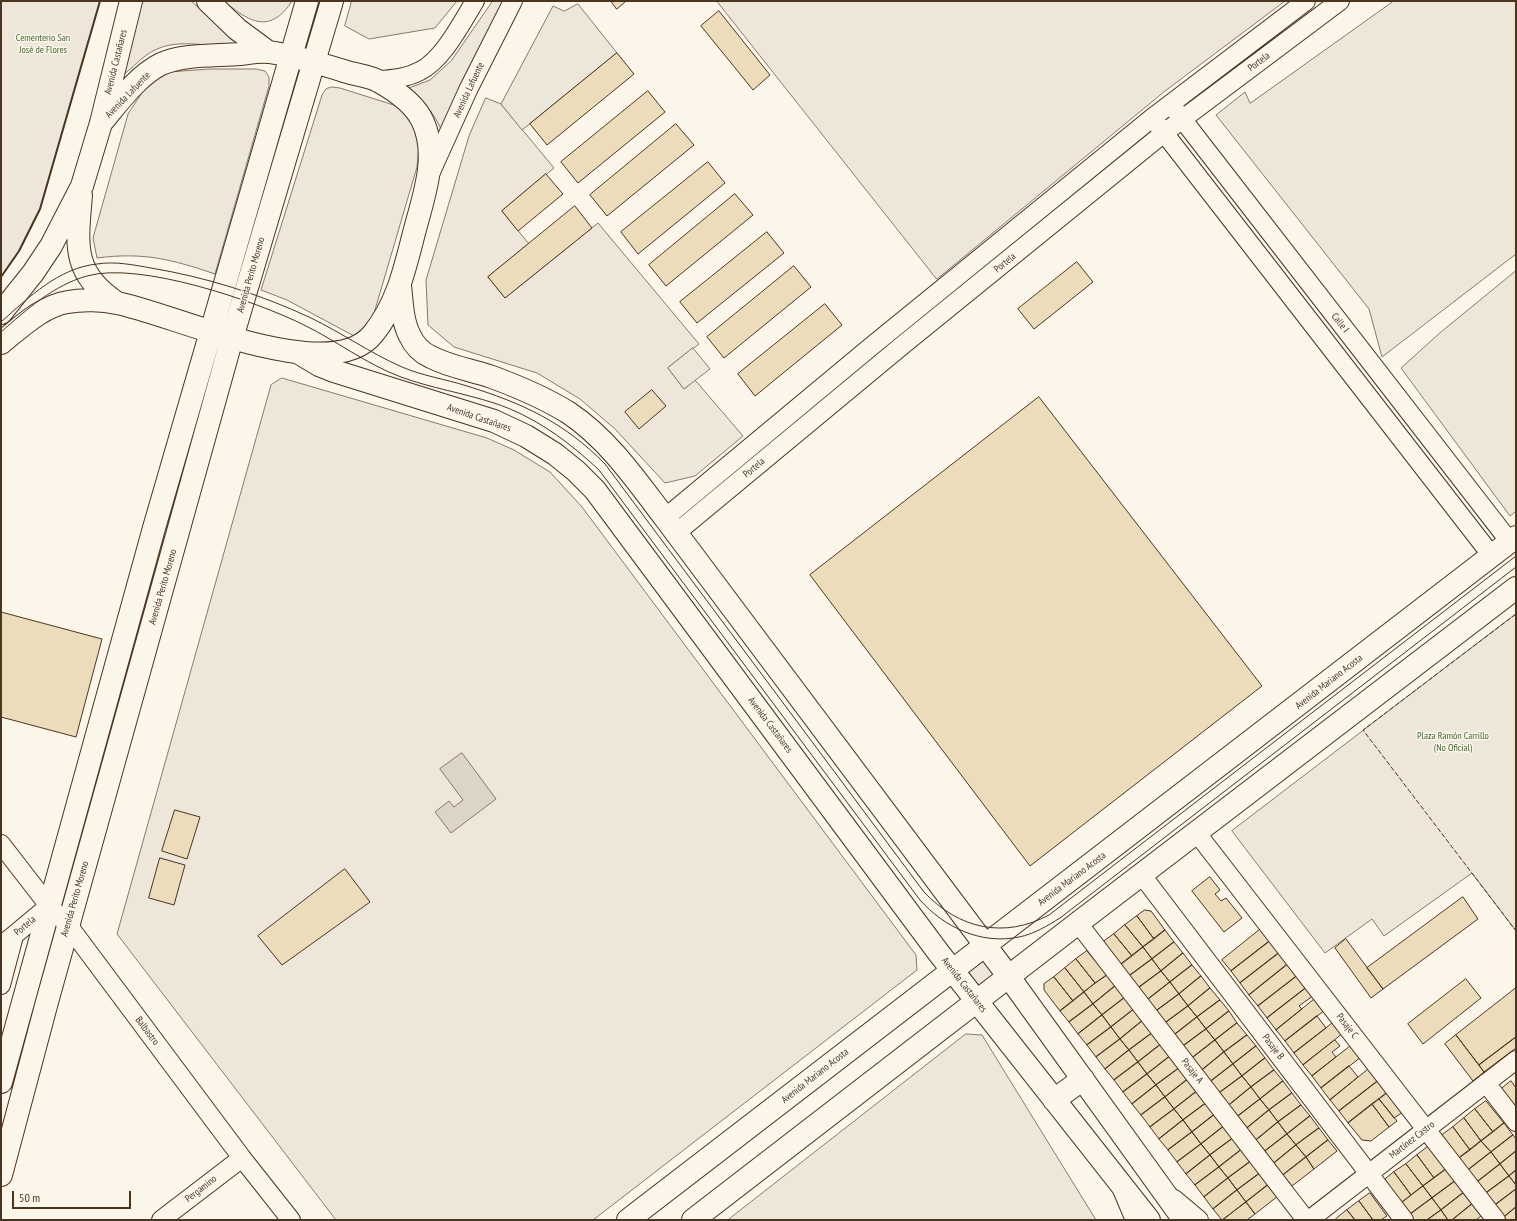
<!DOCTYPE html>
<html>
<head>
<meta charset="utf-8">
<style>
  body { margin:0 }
  #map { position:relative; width:1517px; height:1221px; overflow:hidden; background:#fbf6e9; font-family:"PT Sans Narrow",sans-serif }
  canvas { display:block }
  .frame { position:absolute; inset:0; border:2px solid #4a3520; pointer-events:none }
  .scale { position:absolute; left:12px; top:1191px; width:119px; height:18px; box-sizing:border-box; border:2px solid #4a3520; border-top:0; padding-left:5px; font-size:12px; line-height:14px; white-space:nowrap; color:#4a3520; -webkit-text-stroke:3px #fbf6e9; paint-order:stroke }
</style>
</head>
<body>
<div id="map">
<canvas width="1517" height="1221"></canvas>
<div class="frame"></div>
<div class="scale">50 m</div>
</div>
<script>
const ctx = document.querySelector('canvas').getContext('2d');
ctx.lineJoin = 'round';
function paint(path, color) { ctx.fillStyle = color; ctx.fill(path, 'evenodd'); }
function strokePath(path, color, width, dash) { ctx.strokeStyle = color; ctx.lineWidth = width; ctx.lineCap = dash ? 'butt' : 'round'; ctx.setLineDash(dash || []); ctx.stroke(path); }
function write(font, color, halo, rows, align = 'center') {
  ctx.font = font + ' "PT Sans Narrow",sans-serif'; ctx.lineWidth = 3; ctx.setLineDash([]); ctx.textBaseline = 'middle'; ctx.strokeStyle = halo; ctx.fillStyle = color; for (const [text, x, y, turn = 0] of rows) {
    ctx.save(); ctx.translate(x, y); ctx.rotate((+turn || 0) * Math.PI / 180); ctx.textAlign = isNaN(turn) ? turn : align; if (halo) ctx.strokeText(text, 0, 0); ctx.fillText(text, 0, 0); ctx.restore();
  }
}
const green = new Path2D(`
  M 1,1 L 100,1 L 40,209 L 19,251 L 1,277 Z
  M 140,1 L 191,1 L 233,38 L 239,41 L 238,45 C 211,49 181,37 155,50 C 142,56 134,67 123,75 Z
  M 224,1 L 292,1 C 270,35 249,22 224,1 Z
  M 352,1 L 457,1 L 435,28 L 369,39 L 345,26 Z
  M 493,1 L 509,1 L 443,134 C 435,114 424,100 406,89 L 430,80 L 451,61 Z
  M 717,1 L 1285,1 L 1165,91 L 937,279 Z
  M 1394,1 L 1516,1 L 1516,254 L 1382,357 L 1369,309 L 1216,115 L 1245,92 L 1250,103 Z
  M 210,69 L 256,69 L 265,71 L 269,77 L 269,86 L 215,274 C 171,259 143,252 97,258 L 93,238 L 128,114 L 145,88 L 156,78 L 170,72 Z
  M 332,87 L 340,88 L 400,107 L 420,133 L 417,167 L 372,320 L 354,336 L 287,300 L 261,290 L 322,95 L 326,89 Z
  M 486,98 L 501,104 L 554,168 L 502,211 L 529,244 L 488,277 L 505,298 L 598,223 L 699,344 L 668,368 L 684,389 L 695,380 L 743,436 L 695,476 L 665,483 L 615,429 L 580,399 L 537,373 L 454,347 L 428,325 L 426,280 L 469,136 Z
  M 1516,271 L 1516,511 L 1510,516 L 1401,368 L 1441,332 Z
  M 282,378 L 487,438 L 514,450 L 550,472 L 582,507 L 916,955 L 917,970 L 593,1220 L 336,1220 L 117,934 L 271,385 Z
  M 1516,614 L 1516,931 L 1472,873 L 1384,936 L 1372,919 L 1325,953 L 1232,831 Z
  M969 973a12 12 0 1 1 24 0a12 12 0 1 1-24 0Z
  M 966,1034 L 982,1035 L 1096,1220 L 728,1220 Z`);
paint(green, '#ede6d9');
strokePath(green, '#887966', 1);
const parking = new Path2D(`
  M 578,4 L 617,53 L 522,130 L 501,104 L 553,6 L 564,11 Z
  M 693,348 L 710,369 L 684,389 L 668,368 Z`);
paint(parking, '#ede7d9');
strokePath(parking, '#887966', 1);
const water = new Path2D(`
  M 462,753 L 496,799 L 451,833 L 435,812 L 449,801 L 454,807 L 463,800 L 440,769 Z`);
paint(water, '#dcd4c6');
strokePath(water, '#887966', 1);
const building = new Path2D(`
  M 611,1 L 626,1 L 617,9 Z
  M 719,11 L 770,75 L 753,90 L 701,26 Z
  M 617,53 L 634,74 L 547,145 L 530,124 Z
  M 648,91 L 665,112 L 578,183 L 561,162 Z
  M 676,124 L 694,145 L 607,216 L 590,195 Z
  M 708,162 L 725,183 L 638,254 L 621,232 Z
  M 546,174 L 563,194 L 518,231 L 502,211 Z
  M 735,194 L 753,215 L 666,286 L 649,265 Z
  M 575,206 L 592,228 L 505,298 L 488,277 Z
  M 767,232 L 784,253 L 697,323 L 680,302 Z
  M 1077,262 L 1093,282 L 1034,329 L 1018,309 Z
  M 794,266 L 811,287 L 724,358 L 707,337 Z
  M 825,304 L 842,325 L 755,396 L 738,374 Z
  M 652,390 L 666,406 L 639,429 L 625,412 Z
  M 1039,397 L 1262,686 L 1030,866 L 810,575 Z
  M 1,612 L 102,639 L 76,737 L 1,717 Z
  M 175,810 L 200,817 L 187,859 L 162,851 Z
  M 160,858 L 185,865 L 174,905 L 149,898 Z
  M 345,869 L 370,902 L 282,965 L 258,936 Z
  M 1210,877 L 1220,890 L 1215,894 L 1221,901 L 1226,898 L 1242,918 L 1224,932 L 1192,891 Z
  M 1463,897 L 1478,919 L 1383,989 L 1367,968 Z
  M 1145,910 L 1151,911 L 1165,930 L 1154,939 L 1137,916 Z
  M 1137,916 L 1154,939 L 1143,947 L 1125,925 Z
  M 1125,925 L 1143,947 L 1132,956 L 1114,934 Z
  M 1262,928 L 1271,940 L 1231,971 L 1222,960 Z
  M 1165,930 L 1174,942 L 1152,959 L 1143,947 Z
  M 1114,934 L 1132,956 L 1120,965 L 1103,942 Z
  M 1346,939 L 1383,989 L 1371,998 L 1335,948 Z
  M 1271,940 L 1280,952 L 1240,983 L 1231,971 Z
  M 1174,942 L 1183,953 L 1161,971 L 1152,959 Z
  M 1143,947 L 1152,959 L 1129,976 L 1120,965 Z
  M 1087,951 L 1107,975 L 1095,983 L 1076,959 Z
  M 1280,952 L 1289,963 L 1249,995 L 1240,983 Z
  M 1183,953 L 1192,965 L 1170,982 L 1161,971 Z
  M 1076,959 L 1095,983 L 1084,992 L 1065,968 Z
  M 1152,959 L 1161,971 L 1138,988 L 1129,976 Z
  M 1289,963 L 1298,975 L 1258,1006 L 1249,995 Z
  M 1192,965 L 1201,976 L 1179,994 L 1170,982 Z
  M 1065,968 L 1084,992 L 1073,1001 L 1054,977 Z
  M 1161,971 L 1170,982 L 1147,1000 L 1138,988 Z
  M 1107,975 L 1115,986 L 1093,1004 L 1084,992 Z
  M 1298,975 L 1307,987 L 1267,1018 L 1258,1006 Z
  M 1201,976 L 1210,988 L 1188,1006 L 1179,994 Z
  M 1054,977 L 1073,1001 L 1060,1011 L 1044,990 L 1044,984 Z
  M 1466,979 L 1481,998 L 1423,1044 L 1408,1024 Z
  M 1170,982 L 1179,994 L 1156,1011 L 1147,1000 Z
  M 1115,986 L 1124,998 L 1102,1015 L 1093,1004 Z
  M 1307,987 L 1314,995 L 1299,1006 L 1302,1009 L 1276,1030 L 1267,1018 Z
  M 1210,988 L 1220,1000 L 1197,1017 L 1188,1006 Z
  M 1516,988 L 1516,1037 L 1479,1065 L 1456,1035 Z
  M 1084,992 L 1093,1004 L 1069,1022 L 1060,1011 Z
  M 1179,994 L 1188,1006 L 1165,1023 L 1156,1011 Z
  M 1124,998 L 1134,1009 L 1111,1027 L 1102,1015 Z
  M 1316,998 L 1325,1010 L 1285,1041 L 1276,1030 Z
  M 1220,1000 L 1229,1011 L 1206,1029 L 1197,1017 Z
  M 1093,1004 L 1102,1015 L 1078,1034 L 1069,1022 Z
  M 1188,1006 L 1197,1017 L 1174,1035 L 1165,1023 Z
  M 1134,1009 L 1142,1021 L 1120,1039 L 1111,1027 Z
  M 1229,1011 L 1237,1023 L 1215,1040 L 1206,1029 Z
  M 1102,1015 L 1111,1027 L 1087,1045 L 1078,1034 Z
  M 1317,1016 L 1326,1028 L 1294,1053 L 1285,1041 Z
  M 1197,1017 L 1206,1029 L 1183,1046 L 1174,1035 Z
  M 1142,1021 L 1152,1033 L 1129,1050 L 1120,1039 Z
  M 1334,1022 L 1343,1033 L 1303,1065 L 1294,1053 Z
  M 1237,1023 L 1247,1035 L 1224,1052 L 1215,1040 Z
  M 1111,1027 L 1120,1039 L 1096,1057 L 1087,1045 Z
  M 1206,1029 L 1215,1040 L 1192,1058 L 1183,1046 Z
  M 1152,1033 L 1161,1044 L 1138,1062 L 1129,1050 Z
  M 1247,1035 L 1256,1046 L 1233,1064 L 1224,1052 Z
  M 1456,1035 L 1484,1072 L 1473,1081 L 1445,1044 Z
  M 1516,1037 L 1516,1048 L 1484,1072 L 1479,1065 Z
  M 1120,1039 L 1129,1050 L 1105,1069 L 1096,1057 Z
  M 1215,1040 L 1224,1052 L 1202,1070 L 1192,1058 Z
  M 1335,1040 L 1340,1046 L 1332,1052 L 1336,1057 L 1312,1076 L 1303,1065 Z
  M 1161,1044 L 1170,1056 L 1147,1074 L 1138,1062 Z
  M 1352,1045 L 1361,1057 L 1321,1088 L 1312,1076 Z
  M 1256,1046 L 1265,1058 L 1242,1076 L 1233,1064 Z
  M 1129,1050 L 1138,1062 L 1114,1080 L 1105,1069 Z
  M 1224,1052 L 1233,1064 L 1211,1081 L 1202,1070 Z
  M 1170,1056 L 1179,1068 L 1156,1085 L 1147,1074 Z
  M 1265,1058 L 1274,1070 L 1251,1087 L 1242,1076 Z
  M 1138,1062 L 1147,1074 L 1123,1092 L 1114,1080 Z
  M 1233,1064 L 1242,1076 L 1219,1093 L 1211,1081 Z
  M 1349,1066 L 1358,1077 L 1330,1100 L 1321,1088 Z
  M 1179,1068 L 1188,1079 L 1165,1097 L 1156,1085 Z
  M 1370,1068 L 1379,1080 L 1339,1111 L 1330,1100 Z
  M 1274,1070 L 1283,1081 L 1260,1099 L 1251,1087 Z
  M 1147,1074 L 1156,1085 L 1132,1104 L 1123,1092 Z
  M 1242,1076 L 1251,1087 L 1229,1105 L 1219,1093 Z
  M 1188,1079 L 1197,1091 L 1174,1109 L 1165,1097 Z
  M 1379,1080 L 1388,1092 L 1348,1123 L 1339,1111 Z
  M 1283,1081 L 1292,1093 L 1269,1110 L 1260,1099 Z
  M 1511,1081 L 1516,1088 L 1516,1111 L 1500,1090 Z
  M 1156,1085 L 1165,1097 L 1141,1115 L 1132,1104 Z
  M 1251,1087 L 1260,1099 L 1238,1116 L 1229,1105 Z
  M 1197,1091 L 1206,1103 L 1183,1120 L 1174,1109 Z
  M 1388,1092 L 1403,1112 L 1394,1118 L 1379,1099 Z
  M 1292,1093 L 1301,1105 L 1278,1122 L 1269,1110 Z
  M 1165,1097 L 1174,1109 L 1150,1127 L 1141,1115 Z
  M 1260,1099 L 1269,1110 L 1247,1128 L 1238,1116 Z
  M 1379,1099 L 1397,1121 L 1389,1127 L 1372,1104 Z
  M 1486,1101 L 1504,1123 L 1493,1132 L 1475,1109 Z
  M 1206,1103 L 1215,1114 L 1192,1132 L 1183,1120 Z
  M 1372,1104 L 1389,1127 L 1371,1141 L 1362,1140 L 1348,1123 Z
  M 1301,1105 L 1310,1116 L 1287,1134 L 1278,1122 Z
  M 1174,1109 L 1183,1120 L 1159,1139 L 1150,1127 Z
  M 1475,1109 L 1493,1132 L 1481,1141 L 1464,1118 Z
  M 1269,1110 L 1278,1122 L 1256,1140 L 1247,1128 Z
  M 1215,1114 L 1224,1126 L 1201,1144 L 1192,1132 Z
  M 1310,1116 L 1319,1128 L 1296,1145 L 1287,1134 Z
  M 1464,1118 L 1481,1141 L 1470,1150 L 1453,1127 Z
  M 1183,1120 L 1192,1132 L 1168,1150 L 1159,1139 Z
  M 1278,1122 L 1287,1134 L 1265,1151 L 1256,1140 Z
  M 1504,1123 L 1513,1135 L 1491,1152 L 1481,1141 Z
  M 1224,1126 L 1233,1138 L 1210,1155 L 1201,1144 Z
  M 1453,1127 L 1470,1150 L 1459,1158 L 1441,1136 Z
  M 1319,1128 L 1328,1140 L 1306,1157 L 1296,1145 Z
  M 1192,1132 L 1201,1144 L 1177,1162 L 1168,1150 Z
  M 1287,1134 L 1296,1145 L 1274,1163 L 1265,1151 Z
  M 1513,1135 L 1516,1139 L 1516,1151 L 1500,1164 L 1491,1152 Z
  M 1233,1138 L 1242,1149 L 1219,1167 L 1210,1155 Z
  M 1328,1140 L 1337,1151 L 1314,1169 L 1306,1157 Z
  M 1481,1141 L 1491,1152 L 1468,1170 L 1459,1158 Z
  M 1201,1144 L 1210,1155 L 1186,1174 L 1177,1162 Z
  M 1296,1145 L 1306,1157 L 1283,1175 L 1274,1163 Z
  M 1429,1146 L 1446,1169 L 1434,1178 L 1417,1155 Z
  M 1242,1149 L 1251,1161 L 1228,1178 L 1219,1167 Z
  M 1516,1151 L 1516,1170 L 1509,1176 L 1500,1164 Z
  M 1491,1152 L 1500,1164 L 1477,1182 L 1468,1170 Z
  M 1210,1155 L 1219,1167 L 1195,1185 L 1186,1174 Z
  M 1417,1155 L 1434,1178 L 1423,1186 L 1406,1164 Z
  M 1306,1157 L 1314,1169 L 1292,1186 L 1283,1175 Z
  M 1251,1161 L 1260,1173 L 1237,1190 L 1228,1178 Z
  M 1406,1164 L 1423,1186 L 1411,1195 L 1394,1172 Z
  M 1500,1164 L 1509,1176 L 1486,1193 L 1477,1182 Z
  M 1219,1167 L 1228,1178 L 1204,1197 L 1195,1185 Z
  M 1446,1169 L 1455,1181 L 1432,1198 L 1423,1186 Z
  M 1516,1170 L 1516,1185 L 1509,1176 Z
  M 1394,1172 L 1411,1195 L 1400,1204 L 1383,1181 Z
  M 1260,1173 L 1269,1184 L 1246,1202 L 1237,1190 Z
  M 1509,1176 L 1516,1185 L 1516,1189 L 1495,1205 L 1486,1193 Z
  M 1228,1178 L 1237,1190 L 1213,1209 L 1204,1197 Z
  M 1455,1181 L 1463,1193 L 1441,1210 L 1432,1198 Z
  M 1269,1184 L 1278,1196 L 1255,1214 L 1246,1202 Z
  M 1423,1186 L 1432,1198 L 1409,1215 L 1400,1204 Z
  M 1516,1189 L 1516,1207 L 1504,1217 L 1495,1205 Z
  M 1237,1190 L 1246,1202 L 1222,1220 L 1213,1209 Z
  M 1370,1193 L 1387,1216 L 1381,1220 L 1373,1220 L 1359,1201 Z
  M 1463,1193 L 1472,1204 L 1452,1220 L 1448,1220 L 1441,1210 Z
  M 1432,1198 L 1441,1210 L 1427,1220 L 1413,1220 L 1409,1215 Z
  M 1359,1201 L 1373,1220 L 1355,1220 L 1347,1210 Z
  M 1246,1202 L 1255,1214 L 1247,1220 L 1223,1220 Z
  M 1472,1204 L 1481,1216 L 1476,1220 L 1452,1220 Z
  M 1516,1207 L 1516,1220 L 1507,1220 L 1504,1217 Z
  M 1347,1210 L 1355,1220 L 1337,1220 L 1336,1219 Z
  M 1441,1210 L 1448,1220 L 1427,1220 Z`);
paint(building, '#ecdcbc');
strokePath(building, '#4a3520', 1);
const minor = new Path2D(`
  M 378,80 C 393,79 407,78 420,71 C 443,60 462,22 475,1
  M 1176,111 L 1510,542
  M 1158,125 L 1492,556
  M 430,174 L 468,90 L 513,1
  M 665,518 L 873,345 L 1152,118 L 1306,1
  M 676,533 L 904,344 L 1164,133 L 1340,1
  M 1196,832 L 1496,1220
  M 1,844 L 49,906 L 68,925 L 242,1158 L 291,1220
  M 1141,874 L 1404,1220
  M 1078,923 L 1306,1220
  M 1,946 L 49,906
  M 1,985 L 14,936
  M 1486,1083 L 1516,1122
  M 1174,1199 L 1199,1220
  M 161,1220 L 242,1158
  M 1309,1220 L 1516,1060`);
const major = new Path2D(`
  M 208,1 L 237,29 L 268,52
  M 81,195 C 77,244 71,273 117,303
  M 400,286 C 402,302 402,321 410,336 C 414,345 422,353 431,357 C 450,367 472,370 492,377 C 519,387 545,398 569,413 C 609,440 636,480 665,518 L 1009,977 L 1184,1220
  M 1,313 L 33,273 L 51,246 L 82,186 L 101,123 L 131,1
  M 1,343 C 20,328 42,306 68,302 C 83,299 103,300 117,303 C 174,314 330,388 373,334 C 397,305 405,268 414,233 C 423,198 439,157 423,122 C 415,104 396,91 380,82 C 370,76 357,75 347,72 C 322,64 295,56 269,52 C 260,51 249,53 240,54 C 215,56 184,54 161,64 C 137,76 118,103 101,123
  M 299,353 L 319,365 L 334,371 L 494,421 L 526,436 L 555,454 L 576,471 L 595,490 L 938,952 L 1149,1220
  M 1,1082 L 154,528 L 307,1
  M 1054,1100 L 1083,1079
  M 1,1175 L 47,1002 L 232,338 L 332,1
  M 628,1220 L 1516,537
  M 693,1220 L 1078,923 L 1516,588`);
const highway = new Path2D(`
  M 1124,1189 L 1137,1220`);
strokePath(minor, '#4a3520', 20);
strokePath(major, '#4a3520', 24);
strokePath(highway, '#4a3520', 24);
strokePath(minor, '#fbf6e9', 18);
strokePath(major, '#fbf6e9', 22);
strokePath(highway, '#fbf6e9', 22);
strokePath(new Path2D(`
  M 1,322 C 29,297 59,268 97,264 C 115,261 134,265 151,268 C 205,277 260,294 311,318 C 342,333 370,353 402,367 C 423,376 445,379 467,386 C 522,403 564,422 605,464 L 924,892 C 959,929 1004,939 1049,915 L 1516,556
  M 1,332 C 26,310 54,285 87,276 C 139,261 256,301 304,325 C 337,341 366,364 401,377 C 431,388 463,393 494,403 C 534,416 568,441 599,470 L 920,900 C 944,927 981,945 1019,937 C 1034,934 1047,926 1060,918 L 1516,567`), '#4a3520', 1);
strokePath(new Path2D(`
  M 1516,614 L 1363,730 L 1516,931`), '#4a3520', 1, [5, 2]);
strokePath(new Path2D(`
  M 1,277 L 19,251 L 40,209 L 100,1`), '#4a3520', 2);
write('10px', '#436837', '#fbf6e9', [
  ["Cementerio San",43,38],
  ["José de Flores",43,50],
  ["Plaza Ramón Carrillo",1453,736],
  ["(No Oficial)",1453,748]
]);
write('10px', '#4a3520', '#fbf6e9', [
  ["Avenida Castañares",116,62,-76],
  ["Portela",1259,62,-37],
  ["Avenida Lafuente",469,90,-65],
  ["Avenida Lafuente",128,95,-46],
  ["Portela",1005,263,-39],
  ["Avenida Perito Moreno",251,275,-74],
  ["Calle I",1340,323,52],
  ["Avenida Castañares",479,418,19],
  ["Portela",754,468,-40],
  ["Avenida Perito Moreno",163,587,-74],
  ["Avenida Mariano Acosta",1329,682,-38],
  ["Avenida Castañares",770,725,53],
  ["Avenida Mariano Acosta",1072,879,-37],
  ["Avenida Perito Moreno",75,899,-74],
  ["Portela",25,926,-40],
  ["Avenida Castañares",964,985,52],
  ["Pasaje C",1347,1026,52],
  ["Balbastro",147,1031,53],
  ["Pasaje B",1273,1047,53],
  ["Pasaje A",1192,1071,52],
  ["Avenida Mariano Acosta",815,1076,-38],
  ["Martínez Castro",1412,1140,-38],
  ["Pergamino",201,1189,-38]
]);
</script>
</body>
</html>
